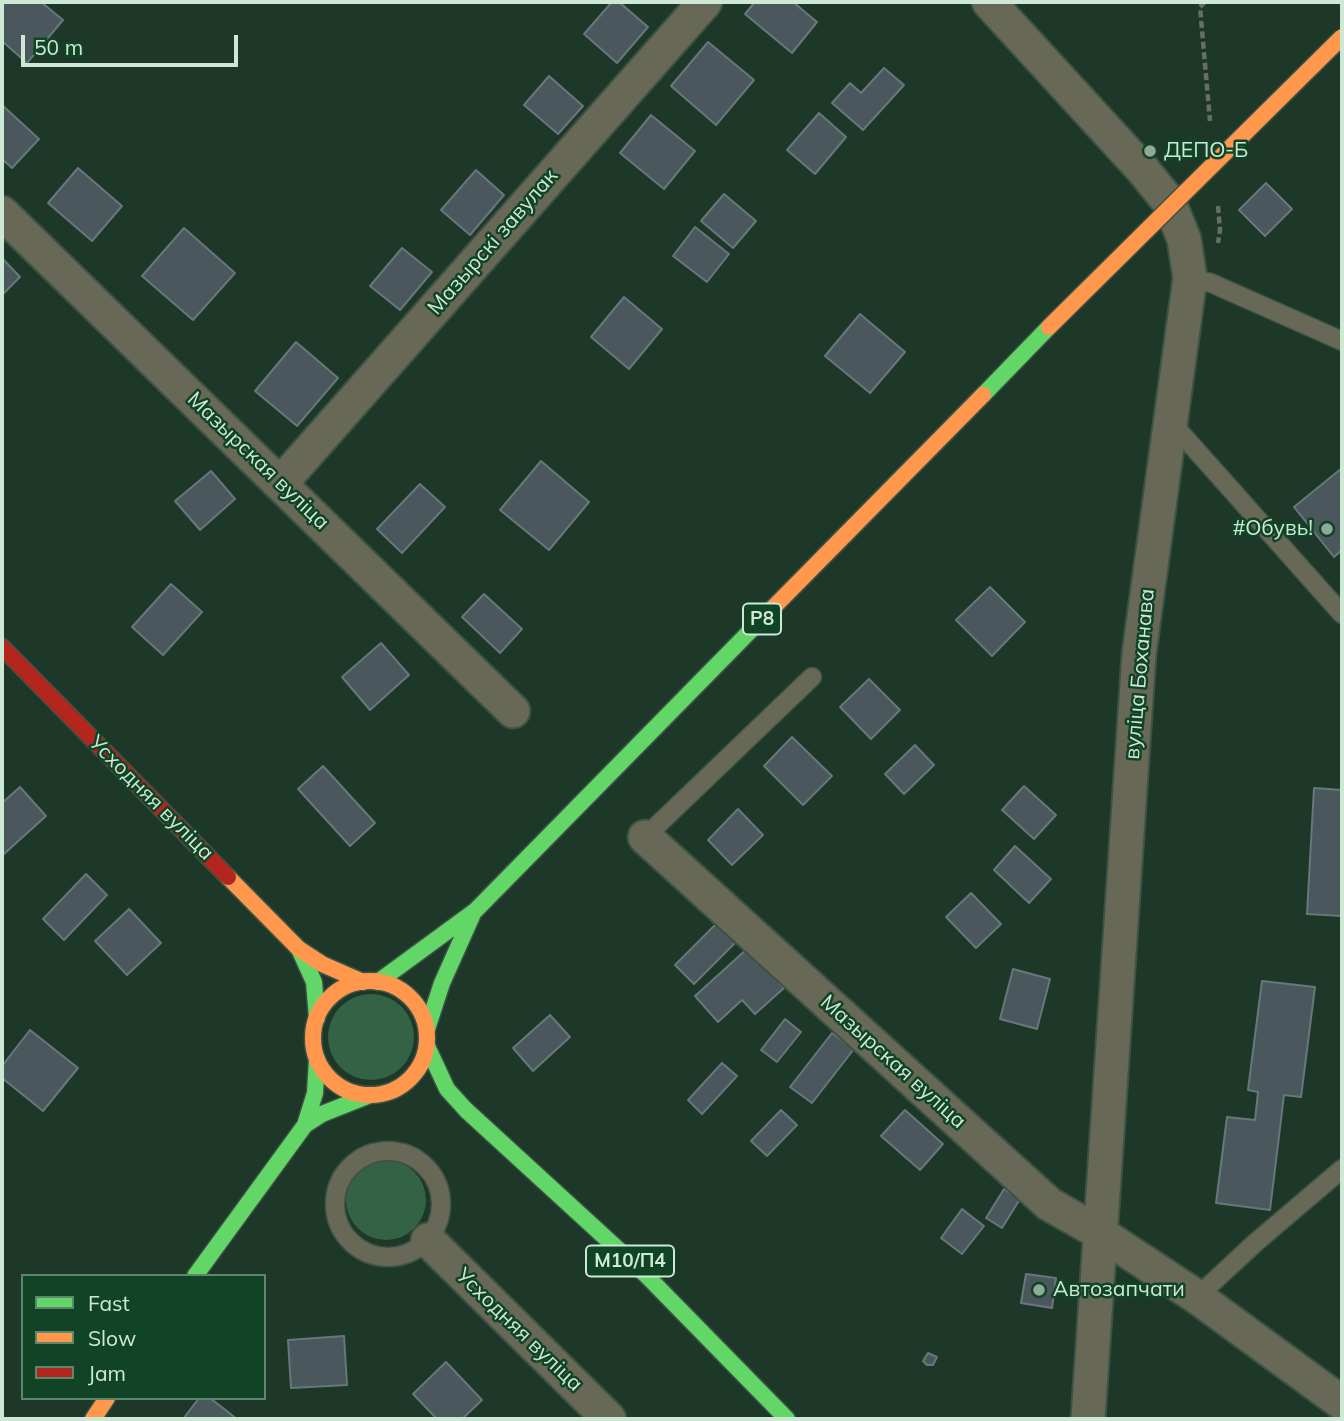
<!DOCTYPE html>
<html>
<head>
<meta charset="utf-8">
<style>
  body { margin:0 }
  #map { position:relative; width:1344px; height:1421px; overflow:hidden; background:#1d3828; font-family:Mulish,sans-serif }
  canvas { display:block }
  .frame { position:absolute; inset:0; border:4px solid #cee8d6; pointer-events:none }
  .legend { position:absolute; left:21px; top:1274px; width:245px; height:126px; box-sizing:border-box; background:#114427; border:2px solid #5d866d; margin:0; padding:9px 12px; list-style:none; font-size:21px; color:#cee8d6 }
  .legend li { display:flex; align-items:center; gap:14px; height:35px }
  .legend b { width:35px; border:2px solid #5d866d }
  .scale { position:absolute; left:21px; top:35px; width:217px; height:32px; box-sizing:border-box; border:4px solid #cee8d6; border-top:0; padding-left:9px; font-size:21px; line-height:24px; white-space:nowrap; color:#cee8d6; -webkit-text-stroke:5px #114427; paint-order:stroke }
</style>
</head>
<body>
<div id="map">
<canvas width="1344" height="1421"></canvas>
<div class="frame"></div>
<ul class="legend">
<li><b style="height:9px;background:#63d668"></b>Fast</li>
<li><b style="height:9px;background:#ff974d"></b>Slow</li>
<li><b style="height:9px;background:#b3261e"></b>Jam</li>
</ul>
<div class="scale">50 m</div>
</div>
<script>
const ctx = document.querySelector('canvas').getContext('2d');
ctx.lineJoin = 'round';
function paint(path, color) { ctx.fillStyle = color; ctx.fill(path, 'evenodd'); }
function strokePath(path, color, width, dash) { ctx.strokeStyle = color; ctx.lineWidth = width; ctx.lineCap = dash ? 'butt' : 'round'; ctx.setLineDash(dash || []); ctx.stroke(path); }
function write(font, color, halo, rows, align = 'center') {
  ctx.font = font + ' Mulish,sans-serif'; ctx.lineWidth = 5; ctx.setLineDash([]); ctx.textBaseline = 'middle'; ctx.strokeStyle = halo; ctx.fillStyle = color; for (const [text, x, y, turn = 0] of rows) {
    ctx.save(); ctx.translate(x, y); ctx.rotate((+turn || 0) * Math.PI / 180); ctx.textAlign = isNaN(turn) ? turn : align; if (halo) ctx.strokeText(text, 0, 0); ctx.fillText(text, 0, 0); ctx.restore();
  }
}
paint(new Path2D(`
  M328 1037a43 43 0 1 1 86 0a43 43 0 1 1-86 0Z
  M346 1200a40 40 0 1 1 80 0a40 40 0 1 1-80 0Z`), '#346245');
const building = new Path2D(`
  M 2,2 L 41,2 L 63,20 L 27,63 L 2,41 Z
  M 612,2 L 619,2 L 648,27 L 617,63 L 584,34 Z
  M 755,2 L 793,2 L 817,22 L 792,53 L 745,14 Z
  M 708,42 L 754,80 L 716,125 L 671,86 Z
  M 884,68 L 904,85 L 863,130 L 832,103 L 850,83 L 861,93 Z
  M 549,76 L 583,106 L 558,134 L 524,105 Z
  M 2,105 L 39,139 L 12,168 L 2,159 Z
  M 819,113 L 846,137 L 815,174 L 787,150 Z
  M 651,115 L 695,151 L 664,189 L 620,153 Z
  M 78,168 L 122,206 L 92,241 L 48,203 Z
  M 476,170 L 504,195 L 470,235 L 441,210 Z
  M 1266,183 L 1292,209 L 1265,236 L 1239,210 Z
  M 724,194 L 756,221 L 733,248 L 701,221 Z
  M 695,227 L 729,254 L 707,282 L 673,256 Z
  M 184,228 L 235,273 L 193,320 L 142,276 Z
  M 402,248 L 432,272 L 400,310 L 370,286 Z
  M 2,258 L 20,277 L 2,295 Z
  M 624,297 L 662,329 L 629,369 L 591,337 Z
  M 860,314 L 905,352 L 870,393 L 825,356 Z
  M 296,342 L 338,378 L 297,426 L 255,391 Z
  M 541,461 L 589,502 L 549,550 L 500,510 Z
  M 1342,468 L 1342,550 L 1334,557 L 1294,507 Z
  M 211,471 L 235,499 L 200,530 L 175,501 Z
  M 420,484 L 445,507 L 402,553 L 377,529 Z
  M 171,584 L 202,612 L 163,655 L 132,627 Z
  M 990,587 L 1025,622 L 992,656 L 956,620 Z
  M 484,594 L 522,629 L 500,653 L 462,617 Z
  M 381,643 L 409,675 L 370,710 L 342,677 Z
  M 869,679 L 900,710 L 871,739 L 840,707 Z
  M 792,737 L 832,776 L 803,805 L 764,766 Z
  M 915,745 L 934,765 L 904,794 L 885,774 Z
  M 323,766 L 375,823 L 350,846 L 298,789 Z
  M 1024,786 L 1056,815 L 1034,839 L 1002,810 Z
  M 20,787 L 46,816 L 4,854 L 2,851 L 2,803 Z
  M 1314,788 L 1342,790 L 1342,916 L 1307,914 Z
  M 738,809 L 763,835 L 732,865 L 708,840 Z
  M 1015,846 L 1051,879 L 1029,903 L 994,870 Z
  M 86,874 L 107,895 L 64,940 L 43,919 Z
  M 971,893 L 1001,924 L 976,948 L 946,917 Z
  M 129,909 L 161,943 L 127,975 L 95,941 Z
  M 719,921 L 738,940 L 694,984 L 675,965 Z
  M 748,948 L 784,988 L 755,1014 L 742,1000 L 718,1022 L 695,996 Z
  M 1013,969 L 1050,979 L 1037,1029 L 1000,1019 Z
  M 1262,981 L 1315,987 L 1301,1097 L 1284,1095 L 1270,1210 L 1216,1203 L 1227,1117 L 1255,1120 L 1258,1092 L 1248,1090 Z
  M 550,1015 L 570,1037 L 533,1071 L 513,1048 Z
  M 785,1019 L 801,1032 L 777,1062 L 761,1050 Z
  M 30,1030 L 78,1068 L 43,1111 L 2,1078 L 2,1066 Z
  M 832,1033 L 854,1049 L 812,1103 L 790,1087 Z
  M 722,1063 L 737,1076 L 702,1114 L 688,1100 Z
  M 781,1110 L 797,1125 L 767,1156 L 751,1141 Z
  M 905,1110 L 943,1144 L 920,1170 L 881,1136 Z
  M 1004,1189 L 1020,1199 L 1002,1228 L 986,1218 Z
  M 962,1209 L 984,1226 L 962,1254 L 941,1238 Z
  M 1026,1274 L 1056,1278 L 1052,1308 L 1021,1303 Z
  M 344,1336 L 347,1385 L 291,1388 L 288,1340 Z
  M 928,1353 L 937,1357 L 933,1365 L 927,1365 L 923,1361 Z
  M 446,1362 L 482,1400 L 462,1419 L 437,1419 L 413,1394 Z
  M 199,1398 L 210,1398 L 237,1419 L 183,1419 Z`);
paint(building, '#4a585d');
strokePath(building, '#687779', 2);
const lane = new Path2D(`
  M 1190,278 L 1211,283 L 1342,341
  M 1171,422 L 1342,614
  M 645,837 L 812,677
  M335 1204a53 53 0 1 1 106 0a53 53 0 1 1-106 0Z
  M 1197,1297 L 1255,1243 L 1342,1169`);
const street = new Path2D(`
  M 989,2 L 1143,170 L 1169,202 L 1184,239 L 1190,278 L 1139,654 L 1088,1419
  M 2,213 L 513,711
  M 281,483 L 705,2
  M 645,837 L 1049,1204 L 1100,1233 L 1197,1297 L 1342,1403
  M 428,1240 L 609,1419`);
const fast = new Path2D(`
  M 983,395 L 1049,327
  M 299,949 L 314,982 L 317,1018
  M 378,982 L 475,911 L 760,621
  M 427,1029 L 442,983 L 472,916
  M 427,1046 L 447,1089 L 466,1110 L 645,1274 L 787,1419
  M 305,1125 L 315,1093 L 317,1059
  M 195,1276 L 305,1125 L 322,1114 L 370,1095`);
const slow = new Path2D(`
  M 760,621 L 983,395
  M 228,877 L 299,949 L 322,964 L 363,982
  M313 1038a57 57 0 1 1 114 0a57 57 0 1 1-114 0Z
  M 93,1419 L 107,1398`);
const jam = new Path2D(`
  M 2,647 L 228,877`);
strokePath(lane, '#3c5245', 21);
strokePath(street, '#3c5245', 37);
strokePath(fast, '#3c5245', 19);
strokePath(slow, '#3c5245', 19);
strokePath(jam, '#3c5245', 19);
strokePath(new Path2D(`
  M 1205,2 L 1200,7 L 1210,121
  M 1218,206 L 1220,230 L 1218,243`), '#686e60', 4.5, [7, 3.5]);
strokePath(lane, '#686856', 18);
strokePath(street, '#686856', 33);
strokePath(fast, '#63d668', 16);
strokePath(slow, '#ff974d', 16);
strokePath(jam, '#b3261e', 16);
const slowBridge = new Path2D(`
  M 1049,327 L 1342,37`);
strokePath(slowBridge, '#3c5245', 19, []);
strokePath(slowBridge, '#ff974d', 16);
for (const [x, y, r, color] of [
  [1150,151,7,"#90aa99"],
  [1327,529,7,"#90aa99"],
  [1039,1290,7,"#90aa99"]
]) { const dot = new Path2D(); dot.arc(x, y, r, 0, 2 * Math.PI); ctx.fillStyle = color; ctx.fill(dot); strokePath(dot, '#114427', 2.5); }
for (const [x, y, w] of [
  [762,619,38],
  [630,1261,88]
]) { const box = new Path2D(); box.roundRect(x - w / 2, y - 15.5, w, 31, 5); ctx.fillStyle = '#114427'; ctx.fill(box); strokePath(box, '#cee8d6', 2); }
write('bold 19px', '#cee8d6', null, [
  ["Р8",762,619],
  ["М10/П4",630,1261]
]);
write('21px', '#cee8d6', '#114427', [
  ["ДЕПО-Б",1164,151],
  ["#Обувь!",1313,529,"right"],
  ["Автозапчати",1053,1290]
], 'left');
write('21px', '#cee8d6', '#114427', [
  ["Мазырскі завулак",493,242,-49],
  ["Мазырская вуліца",258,461,44],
  ["вуліца Боханава",1140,674,-85],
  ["Усходняя вуліца",151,798,45],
  ["Мазырская вуліца",893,1062,42],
  ["Усходняя вуліца",519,1330,44]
]);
</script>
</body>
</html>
